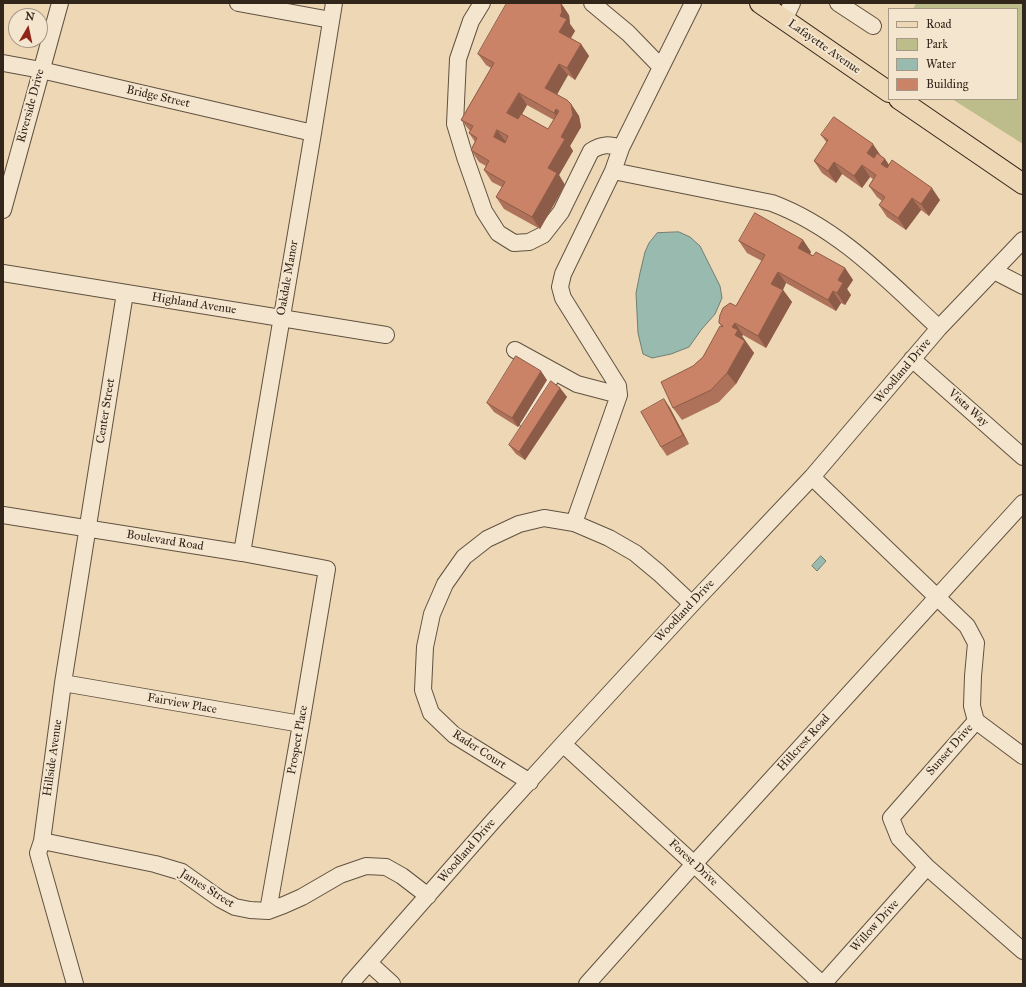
<!DOCTYPE html>
<html>
<head>
<meta charset="utf-8">
<style>
  body { margin:0 }
  #map { position:relative; width:1026px; height:987px; overflow:hidden; background:#eed7b5; font-family:"IM FELL Great Primer",serif }
  canvas { display:block }
  .frame { position:absolute; inset:0; border:4px solid #322519; pointer-events:none }
  .legend { position:absolute; left:888px; top:8px; width:130px; height:92px; box-sizing:border-box; background:#f4e5cf; border:1px solid #a69886; margin:0; padding:5px 7px; list-style:none; font-size:12px; color:#322519 }
  .legend li { display:flex; align-items:center; gap:8px; height:20px }
  .legend b { width:20px; border:1px solid #a69886 }
  .north { position:absolute; left:8px; top:8px; width:40px; height:40px; box-sizing:border-box; background:#f4e5cf; border:1px solid #a69886; border-radius:50%; rotate:9deg; font-size:11px; font-weight:700; line-height:16px; text-align:center; color:#322519 }
  .north::after { content:''; display:block; margin:auto; width:14px; height:18px; background:#8f2418; clip-path:polygon(50% 0,100% 100%,50% 72%,0 100%) }
</style>
</head>
<body>
<div id="map">
<canvas width="1026" height="987"></canvas>
<div class="frame"></div>
<ul class="legend">
<li><b style="height:5px;background:#eed7b5"></b>Road</li>
<li><b style="height:11px;background:#bcbd8b"></b>Park</li>
<li><b style="height:11px;background:#99baae"></b>Water</li>
<li><b style="height:11px;background:#ca8367"></b>Building</li>
</ul>
<div class="north">N</div>
</div>
<script>
const ctx = document.querySelector('canvas').getContext('2d');
ctx.lineJoin = 'round';
function paint(path, color) { ctx.fillStyle = color; ctx.fill(path, 'evenodd'); }
function strokePath(path, color, width, dash) { ctx.strokeStyle = color; ctx.lineWidth = width; ctx.lineCap = dash ? 'butt' : 'round'; ctx.setLineDash(dash || []); ctx.stroke(path); }
function write(font, color, halo, rows, align = 'center') {
  ctx.font = font + ' "IM FELL Great Primer",serif'; ctx.lineWidth = 4; ctx.setLineDash([]); ctx.textBaseline = 'middle'; ctx.strokeStyle = halo; ctx.fillStyle = color; for (const [text, x, y, turn = 0] of rows) {
    ctx.save(); ctx.translate(x, y); ctx.rotate((+turn || 0) * Math.PI / 180); ctx.textAlign = isNaN(turn) ? turn : align; if (halo) ctx.strokeText(text, 0, 0); ctx.fillText(text, 0, 0); ctx.restore();
  }
}
paint(new Path2D(`
  M 916,3 L 1023,3 L 1023,144 L 952,99 L 1017,99 L 1017,9 L 913,9 Z`), '#bcbd8b');
const water = new Path2D(`
  M 679,232 L 690,237 L 700,246 L 720,286 L 722,298 L 715,314 L 701,330 L 689,347 L 671,354 L 652,358 L 643,354 L 638,333 L 636,293 L 640,273 L 645,252 L 649,243 L 657,233 Z
  M 821,556 L 826,561 L 817,571 L 812,566 Z`);
paint(water, '#99baae');
strokePath(water, '#707e72', 1);
const minor = new Path2D(`
  M 238,3 L 331,20
  M 482,3 L 471,21 L 458,59 L 455,124 L 465,157 L 484,211 L 498,233 L 514,243 L 529,242 L 543,235 L 561,212 L 591,151 C 602,144 609,144 621,148
  M 592,3 L 628,33 L 661,67
  M 838,3 L 873,26
  M 784,20 L 792,3
  M 3,63 L 41,70 L 313,133
  M 613,171 L 772,203 C 839,228 888,281 939,328
  M 3,210 L 60,3
  M 994,271 L 1023,286
  M 3,273 L 386,335
  M 515,350 L 577,384 L 619,395
  M 912,359 L 1023,457
  M 527,421 L 554,372
  M 812,477 L 967,626 L 976,643 L 973,676 L 972,706 L 976,721
  M 3,515 L 242,553 L 327,569 L 301,724 L 268,911
  M 574,523 L 619,395 L 618,386 L 563,298 L 560,287 L 563,274 L 613,171 L 621,148 L 693,3
  M 242,553 L 313,133 L 334,3
  M 63,683 L 301,724
  M 976,721 L 891,818 L 899,838 L 927,867 L 1023,951
  M 976,721 L 1023,756
  M 563,744 L 694,864 L 822,984
  M 530,782 L 454,735 L 431,713 L 423,690 L 425,647 L 432,614 L 445,584 L 464,557 L 487,539 L 519,524 L 544,518 L 574,523 L 609,538 L 635,553 L 659,573 L 692,604
  M 42,841 L 155,864 L 182,872 L 220,899 L 235,907 L 250,910 L 268,911 L 284,905 L 302,897 L 340,875 L 366,866 L 386,867 L 402,876 L 428,896
  M 369,963 L 392,984
  M 75,984 L 38,853 L 42,841 L 63,683 L 125,293
  M 350,984 L 494,820 L 563,744 L 692,604 L 812,477 L 939,328 L 1023,240
  M 587,984 L 694,864 L 1023,503
  M 823,984 L 927,867`);
const major = new Path2D(`
  M 760,3 L 889,92
  M 899,99 L 1023,184`);
strokePath(minor, '#615240', 18);
strokePath(major, '#322519', 22);
strokePath(minor, '#f4e5cf', 16);
strokePath(major, '#eed7b5', 20);
paint(new Path2D(`
  M 569,15 L 570,24 L 575,31 L 571,38 L 581,44 L 589,56 L 575,80 L 568,75 L 557,94 L 571,104 L 579,116 L 581,127 L 570,146 L 573,151 L 559,175 L 565,185 L 540,229 L 504,209 L 496,197 L 502,187 L 492,182 L 484,170 L 486,166 L 479,162 L 471,150 L 475,142 L 469,133 L 470,131 L 461,120 L 491,68 L 486,65 L 478,54 ZM 527,105 L 554,120 L 548,129 L 522,114 Z
  M 821,135 L 880,155 L 885,159 L 889,165 L 940,200 L 929,216 L 921,210 L 906,230 L 887,217 L 879,205 L 882,201 L 877,197 L 869,186 L 873,179 L 870,177 L 862,188 L 842,174 L 836,183 L 822,173 L 814,161 L 827,143 Z
  M 803,240 L 811,252 L 810,254 L 845,268 L 853,280 L 847,289 L 851,295 L 845,305 L 841,303 L 836,311 L 786,283 L 783,290 L 792,302 L 766,348 L 743,335 L 742,336 L 754,353 L 736,384 L 719,402 L 682,420 L 673,408 L 693,366 L 703,357 L 722,327 L 719,323 L 736,306 L 762,261 L 747,253 L 739,241 Z
  M 547,380 L 518,427 L 494,412 L 487,403 Z
  M 560,388 L 567,397 L 525,460 L 516,454 L 509,445 Z
  M 664,399 L 670,408 L 689,444 L 667,456 L 661,447 Z`), '#ae7159');
paint(new Path2D(`
  M 561,3 L 569,15 L 570,24 L 575,31 L 567,44 L 559,32 Z
  M 581,44 L 589,56 L 575,80 L 567,68 Z
  M 559,64 L 568,75 L 554,100 L 545,88 Z
  M 519,93 L 527,105 L 516,125 L 507,113 Z
  M 571,104 L 579,116 L 581,127 L 570,146 L 573,151 L 559,175 L 565,185 L 540,229 L 532,217 L 548,168 L 561,137 Z
  M 556,109 L 564,121 L 562,124 L 554,113 Z
  M 497,130 L 506,142 L 502,148 L 494,137 Z
  M 873,144 L 881,156 L 875,165 L 867,153 Z
  M 885,159 L 893,171 L 890,176 L 881,164 Z
  M 834,162 L 842,174 L 836,183 L 828,171 Z
  M 862,165 L 870,177 L 862,188 L 854,176 Z
  M 932,188 L 940,200 L 929,216 L 921,204 Z
  M 912,198 L 921,210 L 906,230 L 898,218 Z
  M 803,240 L 811,252 L 807,259 L 798,248 Z
  M 845,268 L 853,280 L 847,289 L 851,295 L 845,305 L 837,293 L 838,280 Z
  M 778,272 L 786,283 L 780,296 L 771,284 Z
  M 783,290 L 792,302 L 766,348 L 758,336 Z
  M 833,291 L 841,303 L 836,311 L 828,300 Z
  M 735,323 L 743,335 L 742,336 L 754,353 L 736,384 L 727,373 L 735,335 L 732,327 Z
  M 541,371 L 547,380 L 518,427 L 512,418 Z
  M 560,388 L 567,397 L 525,460 L 519,452 Z
  M 664,399 L 670,408 L 689,444 L 683,435 Z`), '#8d5c48');
const building = new Path2D(`
  M 507,3 L 561,3 L 562,12 L 560,16 L 567,19 L 559,32 L 581,44 L 567,68 L 559,64 L 545,88 L 567,100 L 571,104 L 573,115 L 561,137 L 565,139 L 548,168 L 557,173 L 532,217 L 496,197 L 505,182 L 484,170 L 489,161 L 471,150 L 477,138 L 469,133 L 473,126 L 461,120 L 494,63 L 478,54 ZM 519,93 L 554,113 L 556,109 L 559,111 L 548,129 L 521,114 L 518,119 L 507,113 ZM 497,130 L 508,136 L 505,143 L 494,137 Z
  M 834,117 L 873,144 L 867,153 L 874,158 L 877,153 L 885,159 L 881,164 L 887,168 L 892,160 L 932,188 L 921,204 L 912,198 L 898,218 L 879,205 L 885,197 L 869,186 L 876,175 L 862,165 L 854,176 L 834,162 L 828,171 L 814,161 L 828,140 L 821,135 Z
  M 755,213 L 803,240 L 798,248 L 813,256 L 816,252 L 845,268 L 838,280 L 843,283 L 837,293 L 833,291 L 828,300 L 778,272 L 771,284 L 783,290 L 758,336 L 735,323 L 732,327 L 738,330 L 735,335 L 745,341 L 727,373 L 711,390 L 673,408 L 661,382 L 693,366 L 703,357 L 720,326 L 722,327 L 723,326 L 719,323 L 719,321 L 720,315 L 723,308 L 730,303 L 736,306 L 765,255 L 739,241 Z
  M 516,356 L 541,371 L 512,418 L 487,403 Z
  M 551,381 L 560,388 L 519,452 L 509,445 Z
  M 664,399 L 683,435 L 661,447 L 641,412 Z`);
paint(building, '#ca8367');
strokePath(building, '#8d5c48', 1);
write('12px', '#322519', '#f4e5cf', [
  ["Lafayette Avenue",824,47,35],
  ["Bridge Street",158,97,13],
  ["Riverside Drive",31,106,-75],
  ["Oakdale Manor",288,278,-80],
  ["Highland Avenue",194,304,9],
  ["Woodland Drive",903,371,-50],
  ["Vista Way",968,408,42],
  ["Center Street",106,411,-81],
  ["Boulevard Road",165,541,9],
  ["Woodland Drive",685,611,-47],
  ["Fairview Place",182,704,10],
  ["Prospect Place",298,740,-80],
  ["Hillcrest Road",804,743,-48],
  ["Rader Court",479,750,33],
  ["Sunset Drive",950,750,-49],
  ["Hillside Avenue",53,758,-82],
  ["Woodland Drive",467,851,-49],
  ["Forest Drive",693,863,43],
  ["James Street",207,889,32],
  ["Willow Drive",875,926,-48]
]);
</script>
</body>
</html>
